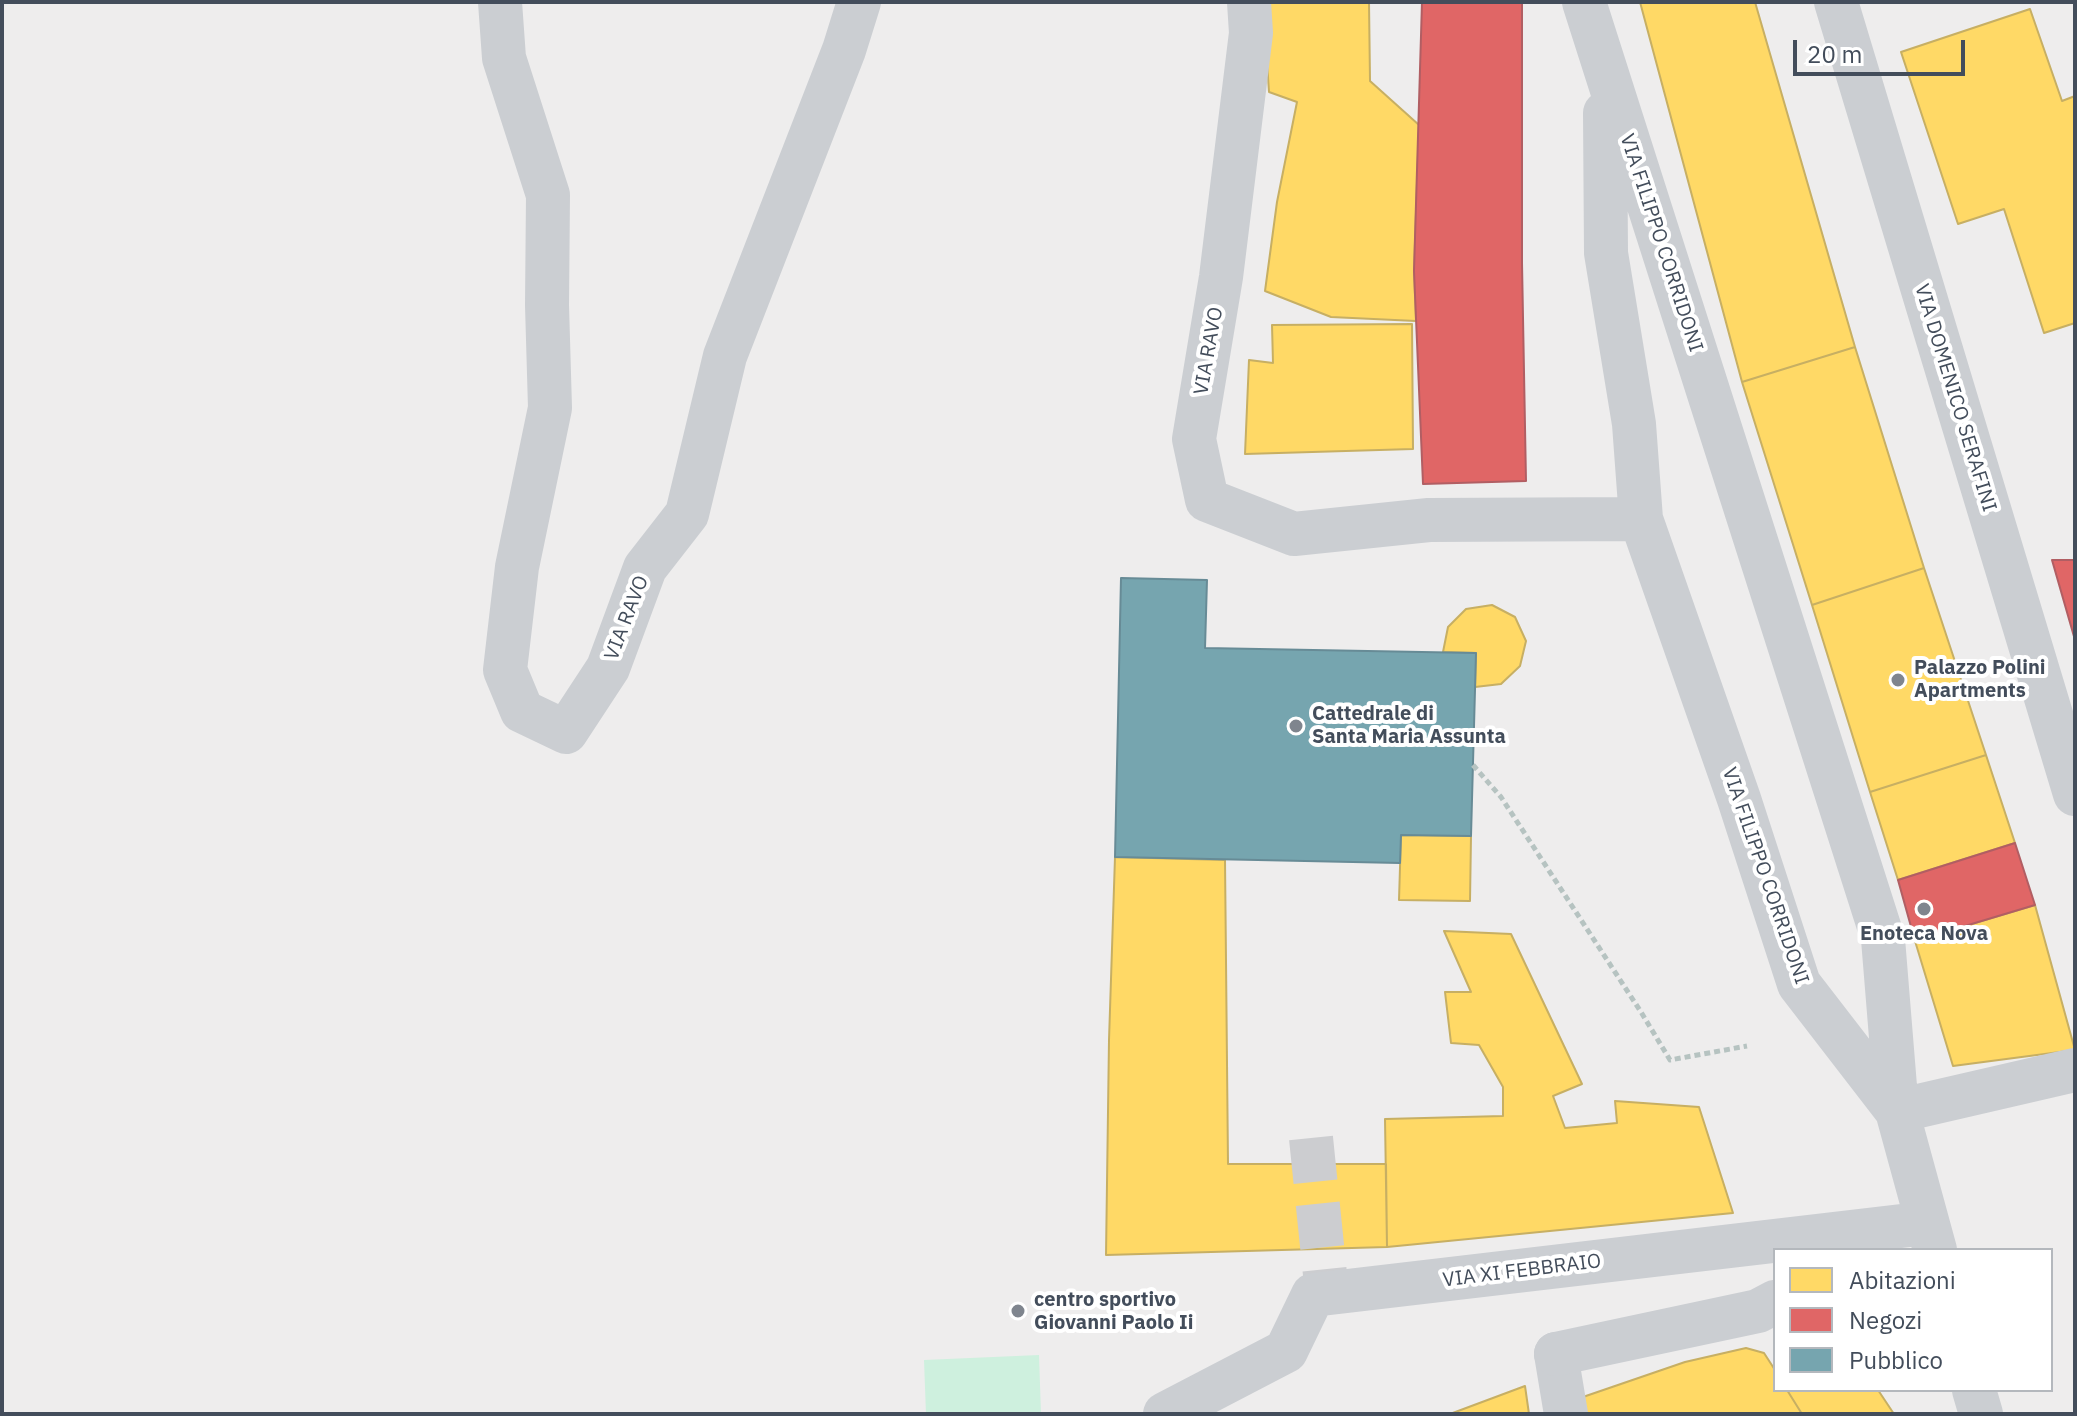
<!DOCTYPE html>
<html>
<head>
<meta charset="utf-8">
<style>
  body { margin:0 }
  #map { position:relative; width:2077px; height:1416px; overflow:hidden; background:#eeeded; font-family:"IBM Plex Sans",sans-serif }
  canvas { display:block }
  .frame { position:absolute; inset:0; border:4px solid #434d5b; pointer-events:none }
  .legend { position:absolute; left:1773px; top:1248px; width:280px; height:144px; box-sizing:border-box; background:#fff; border:2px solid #b4b8bd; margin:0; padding:10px 14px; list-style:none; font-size:24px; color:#434d5b }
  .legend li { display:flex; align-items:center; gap:16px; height:40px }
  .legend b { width:40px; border:2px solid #b4b8bd }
  .scale { position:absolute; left:1793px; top:40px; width:172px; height:36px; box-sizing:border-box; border:4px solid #434d5b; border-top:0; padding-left:10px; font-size:24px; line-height:28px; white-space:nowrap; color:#434d5b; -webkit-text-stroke:6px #fff; paint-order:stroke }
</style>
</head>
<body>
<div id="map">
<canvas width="2077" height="1416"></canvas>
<div class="frame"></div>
<ul class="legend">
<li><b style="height:22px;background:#ffd966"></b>Abitazioni</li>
<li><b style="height:22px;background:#e06666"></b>Negozi</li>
<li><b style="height:22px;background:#76a5af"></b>Pubblico</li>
</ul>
<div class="scale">20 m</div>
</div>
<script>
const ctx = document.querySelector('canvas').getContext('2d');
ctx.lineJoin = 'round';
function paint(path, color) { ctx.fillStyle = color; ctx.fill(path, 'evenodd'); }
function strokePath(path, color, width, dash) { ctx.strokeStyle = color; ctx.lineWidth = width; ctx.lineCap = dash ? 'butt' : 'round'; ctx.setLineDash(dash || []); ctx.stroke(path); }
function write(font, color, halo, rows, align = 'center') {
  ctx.font = font + ' "IBM Plex Sans",sans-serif'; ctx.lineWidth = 8; ctx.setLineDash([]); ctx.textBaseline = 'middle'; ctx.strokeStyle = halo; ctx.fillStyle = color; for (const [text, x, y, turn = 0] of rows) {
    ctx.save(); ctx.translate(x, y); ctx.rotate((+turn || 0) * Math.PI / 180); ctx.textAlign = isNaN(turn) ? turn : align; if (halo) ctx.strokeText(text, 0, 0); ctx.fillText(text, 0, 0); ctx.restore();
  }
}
paint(new Path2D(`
  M 1039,1355 L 1041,1414 L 926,1414 L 924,1360 Z`), '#cef0de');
const homes = new Path2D(`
  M 1263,2 L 1369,2 L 1370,81 L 1419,125 L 1414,271 L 1416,321 L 1331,317 L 1265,291 L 1277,202 L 1297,102 L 1269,92 Z
  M 1640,2 L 1755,2 L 1855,347 L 1742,382 Z
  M 2030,9 L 2062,101 L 2075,96 L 2075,323 L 2044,333 L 2004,209 L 1958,224 L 1901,52 Z
  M 1412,324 L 1413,449 L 1245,454 L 1249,360 L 1273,363 L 1272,325 Z
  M 1855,347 L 1924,568 L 1812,605 L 1742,382 Z
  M 1924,568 L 1986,755 L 1870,792 L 1812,605 Z
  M 1492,605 L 1515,617 L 1526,641 L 1520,666 L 1501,684 L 1475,687 L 1476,653 L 1443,652 L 1448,627 L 1466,609 Z
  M 1986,755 L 2015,843 L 1898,880 L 1870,792 Z
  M 1401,835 L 1471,836 L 1470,901 L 1399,900 Z
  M 1115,857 L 1225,860 L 1228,1164 L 1386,1164 L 1387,1247 L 1106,1255 L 1109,1040 Z
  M 2035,905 L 2075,1050 L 1953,1066 L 1915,941 Z
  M 1444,931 L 1511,934 L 1582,1084 L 1553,1096 L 1565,1128 L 1617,1123 L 1615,1101 L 1699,1107 L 1733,1213 L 1387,1247 L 1385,1119 L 1503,1116 L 1503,1087 L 1479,1045 L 1451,1043 L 1445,992 L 1471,992 Z
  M 1746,1348 L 1764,1353 L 1775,1370 L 1775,1390 L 1787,1390 L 1802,1414 L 1583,1414 L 1580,1398 L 1685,1362 Z
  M 1525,1386 L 1529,1414 L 1450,1414 Z
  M 1787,1390 L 1878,1390 L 1894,1414 L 1802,1414 Z`);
paint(homes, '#ffd966');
strokePath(homes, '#c7af63', 2);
const shops = new Path2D(`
  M 1422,2 L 1522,2 L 1522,263 L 1526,481 L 1423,484 L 1414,271 Z
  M 2052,560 L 2075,560 L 2075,640 Z
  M 2015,843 L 2035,905 L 1915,941 L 1898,880 Z`);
paint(shops, '#e06666');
strokePath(shops, '#b15e63', 2);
const public = new Path2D(`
  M 1121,578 L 1207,580 L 1205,648 L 1476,653 L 1471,836 L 1401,835 L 1400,863 L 1115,857 Z`);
paint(public, '#76a5af');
strokePath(public, '#678b96', 2);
strokePath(new Path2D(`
  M 1311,1138 L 1327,1294`), '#cccdd0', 44, [44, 22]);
strokePath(new Path2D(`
  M 1473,765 L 1501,797 L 1641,1012 L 1670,1060 L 1747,1046`), '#b6c3c1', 5, [6, 4]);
strokePath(new Path2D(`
  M 1556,1354 L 1566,1414`), '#cbced2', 44);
strokePath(new Path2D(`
  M 500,2 L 504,58 L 548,195 L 547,305 L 550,408 L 517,567 L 505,670 L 522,711 L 566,732 L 608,668 L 645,568 L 687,514 L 725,356 L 844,50 L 859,2
  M 1249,2 L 1251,33 L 1221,277 L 1194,439 L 1207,500 L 1294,534 L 1429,520 L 1641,519
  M 1584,2 L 1883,939 L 1897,1111 L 1935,1250
  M 1836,2 L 2075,794
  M 1605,113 L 1606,253 L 1634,424 L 1641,519 L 1739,799 L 1799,984 L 1897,1111
  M 1897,1111 L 2075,1070
  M 1556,1354 L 1758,1311 L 1775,1302
  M 1974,1390 L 1981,1414
  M 1165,1414 L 1286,1351 L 1313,1295 L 1927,1223`), '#cbced2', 44);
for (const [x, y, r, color] of [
  [1898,680,8,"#7f858e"],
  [1296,726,8,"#7f858e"],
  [1924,909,8,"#7f858e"],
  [1018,1311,8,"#7f858e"]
]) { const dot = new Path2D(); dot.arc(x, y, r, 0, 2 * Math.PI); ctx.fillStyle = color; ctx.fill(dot); strokePath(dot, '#fff', 3); }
write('20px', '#434d5b', '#fff', [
  ["VIA FILIPPO CORRIDONI",1661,243,72],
  ["VIA RAVO",1209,351,-80],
  ["VIA DOMENICO SERAFINI",1955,398,73],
  ["VIA RAVO",627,618,-69],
  ["VIA FILIPPO CORRIDONI",1765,876,71],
  ["VIA XI FEBBRAIO",1522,1271,-7]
]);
write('bold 20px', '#434d5b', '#fff', [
  ["Palazzo Polini",1914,668],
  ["Apartments",1914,691],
  ["Cattedrale di",1312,714],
  ["Santa Maria Assunta",1312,737],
  ["Enoteca Nova",1924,934,"center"],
  ["centro sportivo",1034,1300],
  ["Giovanni Paolo Ii",1034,1323]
], 'left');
</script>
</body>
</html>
